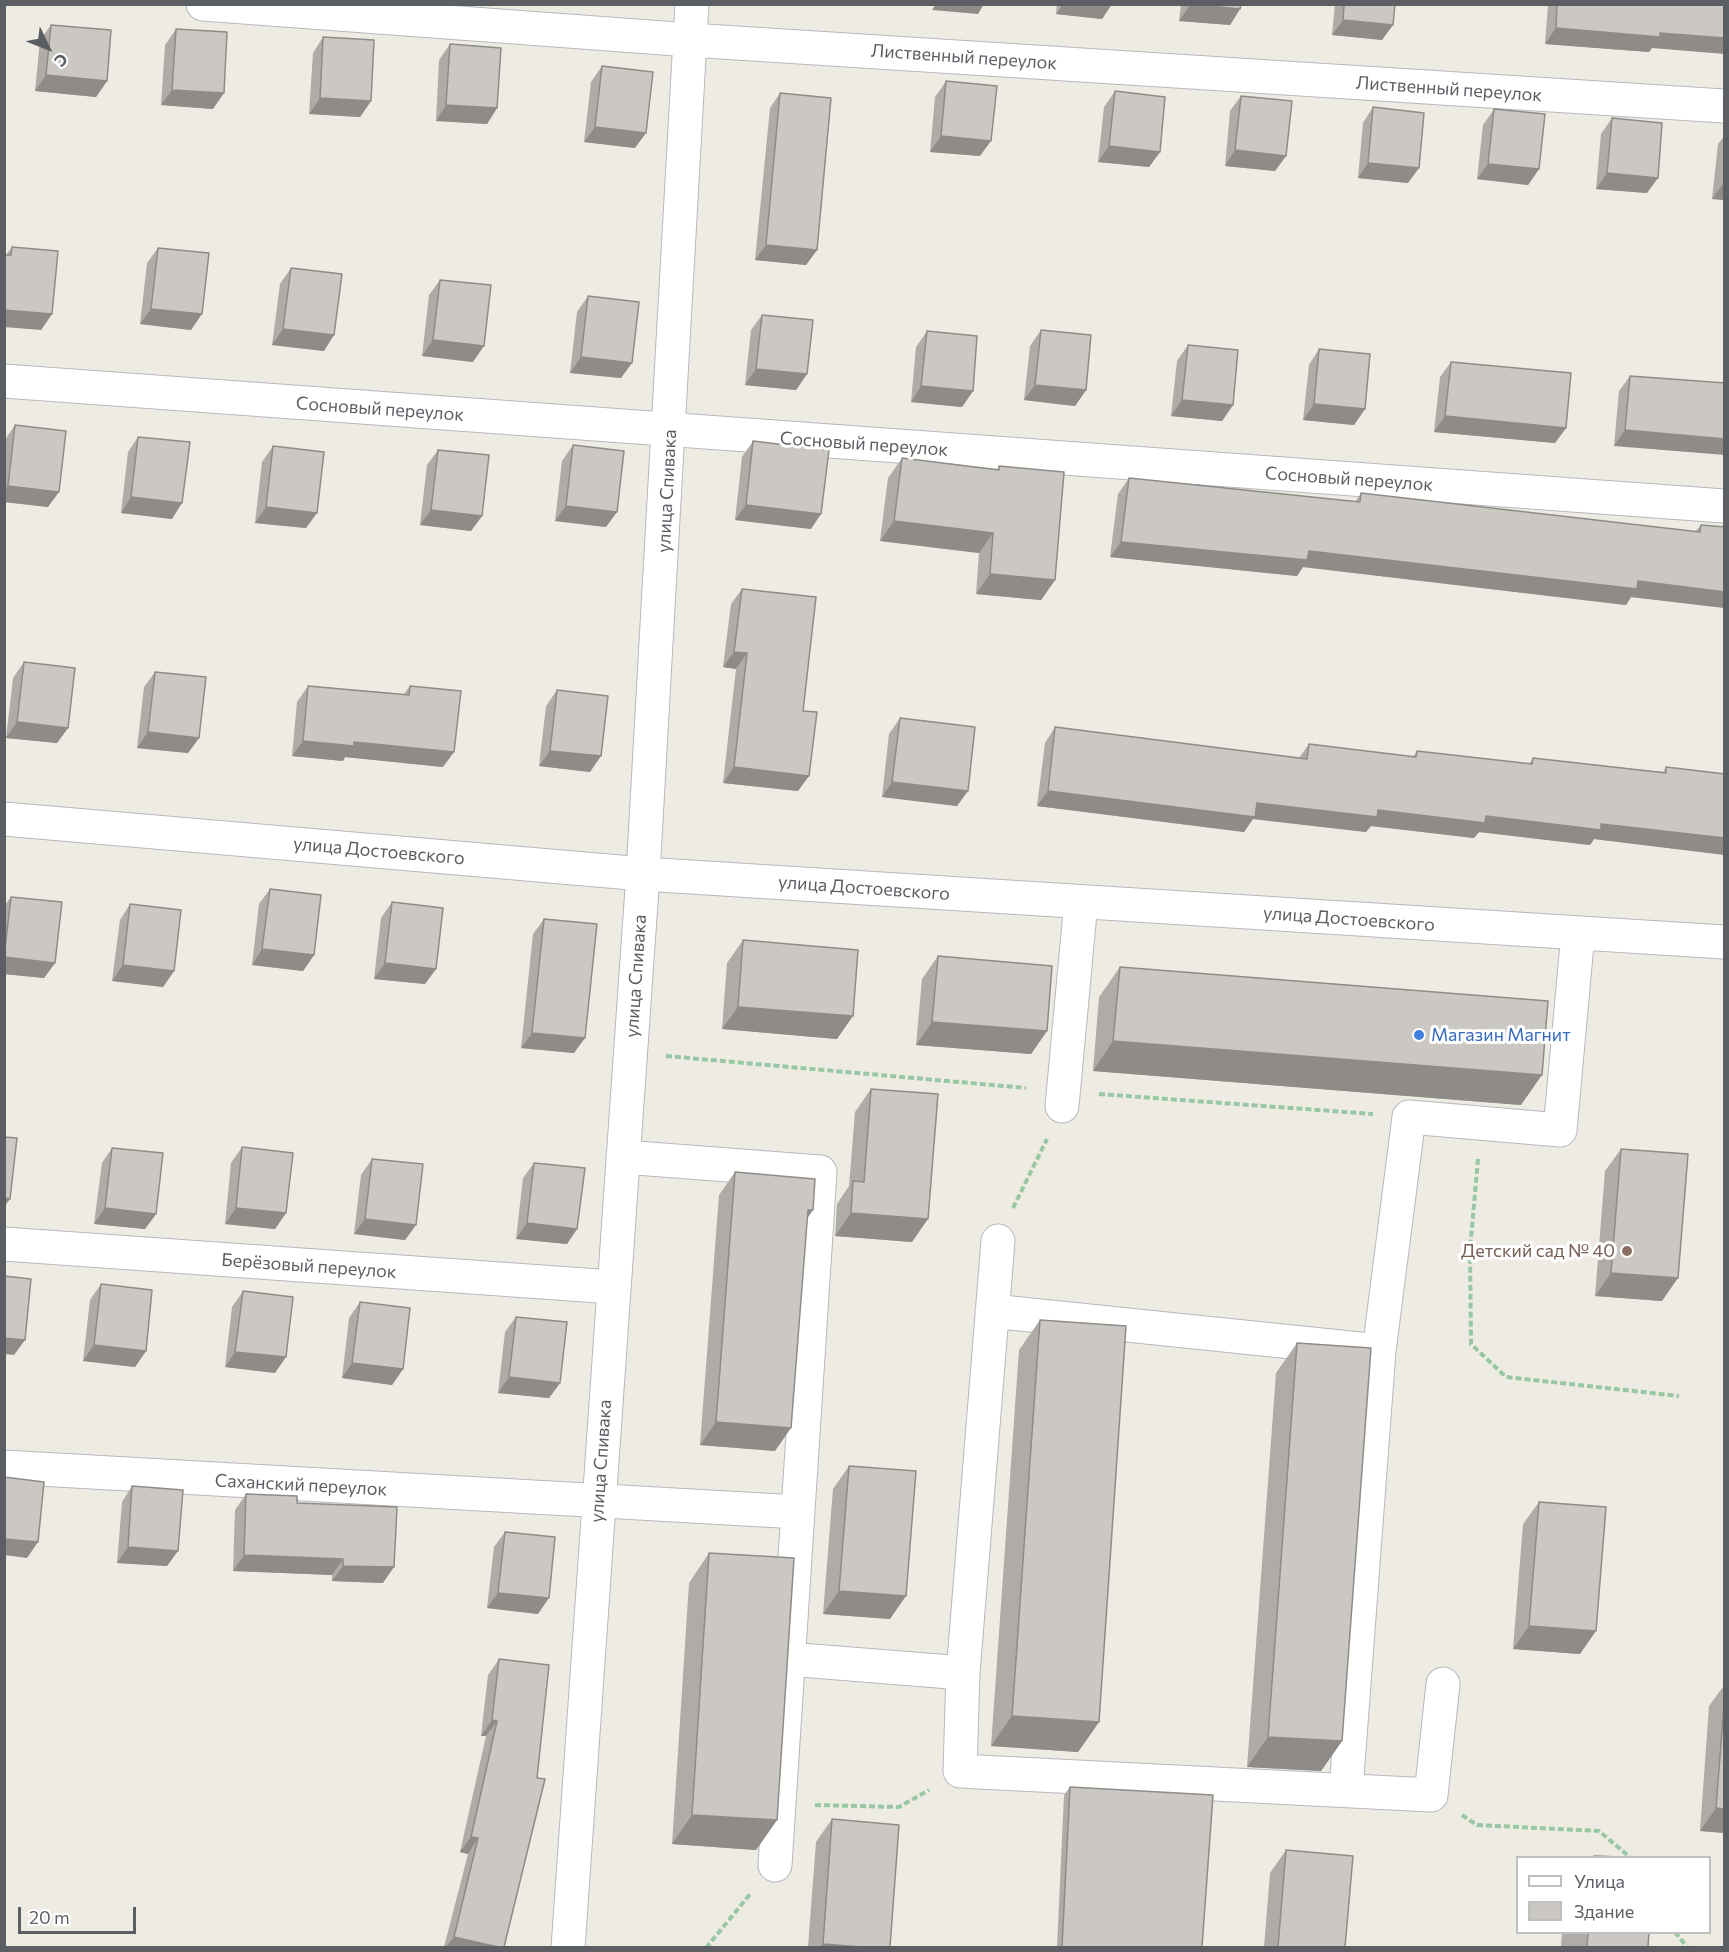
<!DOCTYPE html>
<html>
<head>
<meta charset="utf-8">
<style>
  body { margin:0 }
  #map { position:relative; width:1729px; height:1952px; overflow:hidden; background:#eeebe2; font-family:Commissioner,sans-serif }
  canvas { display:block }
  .frame { position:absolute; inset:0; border:6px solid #5b5f64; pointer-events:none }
  .legend { position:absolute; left:1516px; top:1856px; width:195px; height:78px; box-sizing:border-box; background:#fff; border:2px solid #bdbfc1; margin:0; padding:8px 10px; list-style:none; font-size:18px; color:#5b5f64 }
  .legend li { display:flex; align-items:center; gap:12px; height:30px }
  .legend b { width:30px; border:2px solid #bdbfc1 }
  .north { position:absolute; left:18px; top:18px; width:60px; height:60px; -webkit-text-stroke:4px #fff; paint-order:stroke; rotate:133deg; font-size:16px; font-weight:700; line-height:24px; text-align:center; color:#5b5f64 }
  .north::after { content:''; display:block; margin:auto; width:21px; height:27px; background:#5b5f64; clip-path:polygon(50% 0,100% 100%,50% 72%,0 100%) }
  .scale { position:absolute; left:18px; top:1907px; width:118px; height:27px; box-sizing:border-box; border:3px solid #5b5f64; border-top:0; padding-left:8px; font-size:18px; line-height:21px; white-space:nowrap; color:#5b5f64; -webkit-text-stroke:4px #fff; paint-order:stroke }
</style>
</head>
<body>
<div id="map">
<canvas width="1729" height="1952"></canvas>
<div class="frame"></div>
<ul class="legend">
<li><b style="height:8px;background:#fff"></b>Улица</li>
<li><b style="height:16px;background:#cbc7c2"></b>Здание</li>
</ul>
<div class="north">С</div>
<div class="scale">20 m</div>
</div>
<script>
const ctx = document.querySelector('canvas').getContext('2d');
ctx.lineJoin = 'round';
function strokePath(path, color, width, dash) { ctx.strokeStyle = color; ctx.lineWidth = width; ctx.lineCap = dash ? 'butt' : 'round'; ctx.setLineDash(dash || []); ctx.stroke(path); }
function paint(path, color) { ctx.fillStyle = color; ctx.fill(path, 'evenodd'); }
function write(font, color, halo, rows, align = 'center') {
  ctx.font = font + ' Commissioner,sans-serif'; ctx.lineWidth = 6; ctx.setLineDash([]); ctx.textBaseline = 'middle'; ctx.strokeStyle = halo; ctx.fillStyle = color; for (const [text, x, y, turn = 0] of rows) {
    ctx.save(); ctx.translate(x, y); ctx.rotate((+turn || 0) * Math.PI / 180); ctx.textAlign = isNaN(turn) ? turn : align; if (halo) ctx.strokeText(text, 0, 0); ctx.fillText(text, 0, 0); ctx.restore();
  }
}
const minor = new Path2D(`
  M 203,4 L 690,40 L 1724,106
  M 4,381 L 1724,506
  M 4,819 L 643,874 L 1724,942
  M 1062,1106 L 1081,902
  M 623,1157 L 820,1172 L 775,1865
  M 998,1241 L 963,1673 L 960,1771 L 1431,1795 L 1443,1684
  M 4,1244 L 613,1287
  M 992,1311 L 1379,1351 L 1409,1117 L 1560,1130 L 1578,933
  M 4,1467 L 798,1512
  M 788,1659 L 963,1673
  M 1346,1790 L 1379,1351
  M 568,1948 L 643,874 L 692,4`);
strokePath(minor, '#b5b9bd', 35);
strokePath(new Path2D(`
  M 666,1056 L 1026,1088
  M 1099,1094 L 1373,1114
  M 1478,1159 L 1470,1250 L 1471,1344 L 1506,1377 L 1679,1396
  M 1013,1208 L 1047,1139
  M 815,1805 L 899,1807 L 929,1790
  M 1462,1815 L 1477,1825 L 1599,1831 L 1631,1858
  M 1675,1932 L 1688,1948
  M 706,1948 L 751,1893`), '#97c7a3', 4, [6, 3]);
strokePath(minor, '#fff', 33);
paint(new Path2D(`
  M 1057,4 L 1112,4 L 1102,19 L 1056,14 Z
  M 1181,4 L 1241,4 L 1240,9 L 1230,25 L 1179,21 Z
  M 1335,4 L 1395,4 L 1382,40 L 1332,35 Z
  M 1548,4 L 1725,4 L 1652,48 L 1649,52 L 1545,44 Z
  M 51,25 L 107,81 L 96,97 L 35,91 L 40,40 Z
  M 176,29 L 213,109 L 161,105 L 165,45 Z
  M 323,37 L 371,101 L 360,117 L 309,114 L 313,53 Z
  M 450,44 L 497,108 L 487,124 L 436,121 L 439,60 Z
  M 602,66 L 635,148 L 584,142 L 591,82 Z
  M 946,81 L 980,156 L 930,152 L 935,97 Z
  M 1115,91 L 1160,152 L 1149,167 L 1098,162 L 1104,107 Z
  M 780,93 L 817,250 L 806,265 L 755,260 L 770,108 Z
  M 1241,96 L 1286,156 L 1275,171 L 1225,166 L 1230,111 Z
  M 1373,107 L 1408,183 L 1358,178 L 1363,123 Z
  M 1494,109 L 1539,169 L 1528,185 L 1477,179 L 1483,125 Z
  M 1612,118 L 1647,193 L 1596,189 L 1601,134 Z
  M 1725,135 L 1725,200 L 1712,199 L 1718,144 Z
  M 12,247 L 52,314 L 41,330 L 6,255 Z
  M 158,248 L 191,330 L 140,324 L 147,263 Z
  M 291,268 L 324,351 L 272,345 L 280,284 Z
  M 440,280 L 473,362 L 422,356 L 429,295 Z
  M 588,296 L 621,378 L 570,373 L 577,312 Z
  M 762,315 L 807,374 L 796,390 L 745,385 L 751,330 Z
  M 1041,330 L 1086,390 L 1075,406 L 1024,400 L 1030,346 Z
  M 927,331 L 973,391 L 962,407 L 911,402 L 916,347 Z
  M 1188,345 L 1233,405 L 1222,421 L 1171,416 L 1177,361 Z
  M 1319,349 L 1365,409 L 1354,425 L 1303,420 L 1309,365 Z
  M 1451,362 L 1566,428 L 1555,443 L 1434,432 L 1440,377 Z
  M 1630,376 L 1725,383 L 1614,446 L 1619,391 Z
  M 15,425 L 48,507 L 4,502 L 4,441 Z
  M 138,437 L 172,519 L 121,513 L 128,452 Z
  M 753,441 L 811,529 L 735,520 L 742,457 Z
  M 573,445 L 606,527 L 555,521 L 562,461 Z
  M 273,446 L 306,528 L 255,523 L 262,462 Z
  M 438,450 L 482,516 L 471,531 L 420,525 L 427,465 Z
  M 902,458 L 997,469 L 999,466 L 1055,580 L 1041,600 L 976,594 L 979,553 L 880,541 L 888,478 Z
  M 1129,478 L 1355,502 L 1361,493 L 1695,532 L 1701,525 L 1725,527 L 1725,608 L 1631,597 L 1626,605 L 1303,567 L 1297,576 L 1110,557 L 1118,494 Z
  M 742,589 L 798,791 L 723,783 L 736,669 L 723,667 L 731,604 Z
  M 24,662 L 68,728 L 57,743 L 6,738 L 13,678 Z
  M 155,672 L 199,738 L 188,753 L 137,748 L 144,687 Z
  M 308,686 L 404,694 L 410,686 L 443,767 L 345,757 L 343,761 L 292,756 L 297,702 Z
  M 557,690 L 590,772 L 539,766 L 546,706 Z
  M 900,718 L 957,806 L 882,797 L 889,734 Z
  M 1055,727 L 1299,758 L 1309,744 L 1413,757 L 1417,751 L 1529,764 L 1533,758 L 1663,772 L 1666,767 L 1725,774 L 1725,855 L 1594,839 L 1590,845 L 1479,832 L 1474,838 L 1371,826 L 1366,832 L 1253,819 L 1244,832 L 1037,806 L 1045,743 Z
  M 270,889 L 314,955 L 303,971 L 252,965 L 259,904 Z
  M 11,897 L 55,963 L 44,978 L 4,974 L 4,906 Z
  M 392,902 L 436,969 L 425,984 L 374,979 L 381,918 Z
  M 130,904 L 174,971 L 163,987 L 112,981 L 120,920 Z
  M 544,919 L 574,1053 L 521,1048 L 533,934 Z
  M 743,940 L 837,1039 L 722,1029 L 727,963 Z
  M 938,956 L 1047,1031 L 1031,1054 L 916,1045 L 922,979 Z
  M 1120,967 L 1521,1105 L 1093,1071 L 1099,997 Z
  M 871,1089 L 912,1242 L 835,1236 L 837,1204 L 849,1186 L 855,1112 Z
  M 242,1147 L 286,1213 L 275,1229 L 225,1224 L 231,1163 Z
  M 112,1148 L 156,1214 L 145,1229 L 94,1224 L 102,1163 Z
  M 1621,1149 L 1662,1301 L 1595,1296 L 1605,1171 Z
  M 372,1159 L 416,1225 L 405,1240 L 354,1234 L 361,1175 Z
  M 534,1163 L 577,1229 L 567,1244 L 516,1239 L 523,1178 Z
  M 735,1172 L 807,1219 L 775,1451 L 700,1445 L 719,1195 Z
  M 101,1284 L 146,1351 L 135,1367 L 83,1361 L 90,1300 Z
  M 243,1291 L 275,1373 L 225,1367 L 232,1307 Z
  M 360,1302 L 403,1369 L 392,1385 L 342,1378 L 349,1318 Z
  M 516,1317 L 560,1383 L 549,1398 L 498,1393 L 505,1332 Z
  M 1040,1320 L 1099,1722 L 1078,1752 L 991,1746 L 1019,1350 Z
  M 1297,1343 L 1342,1741 L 1321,1771 L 1247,1767 L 1276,1373 Z
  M 849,1466 L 890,1619 L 823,1614 L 833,1489 Z
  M 132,1486 L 167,1566 L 117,1563 L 122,1502 Z
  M 246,1494 L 297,1503 L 383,1583 L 332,1581 L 332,1575 L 233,1571 L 235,1510 Z
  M 1539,1502 L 1580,1654 L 1513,1649 L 1523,1524 Z
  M 505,1532 L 538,1614 L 487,1608 L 494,1547 Z
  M 709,1553 L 777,1820 L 756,1850 L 672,1844 L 689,1583 Z
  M 499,1659 L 504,1947 L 444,1947 L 468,1854 L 460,1852 L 486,1736 L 481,1736 L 488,1675 Z
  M 1725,1684 L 1725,1833 L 1700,1831 L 1709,1706 Z
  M 1070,1787 L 1202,1947 L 1057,1947 L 1064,1795 Z
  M 832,1819 L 890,1947 L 808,1947 L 816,1842 Z
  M 1286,1850 L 1345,1947 L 1264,1947 L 1270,1873 Z
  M 1562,1932 L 1649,1932 L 1648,1947 L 1561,1947 Z`), '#afaba7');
paint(new Path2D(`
  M 936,4 L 984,4 L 978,14 L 932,10 Z
  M 1063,4 L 1112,4 L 1102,19 L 1056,14 Z
  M 1190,5 L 1240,9 L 1230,25 L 1179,21 Z
  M 1343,20 L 1393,25 L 1382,40 L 1332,35 Z
  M 1556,28 L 1660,33 L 1725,38 L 1725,54 L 1652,48 L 1649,52 L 1545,44 Z
  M 46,75 L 107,81 L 96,97 L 35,91 Z
  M 172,90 L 224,93 L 213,109 L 161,105 Z
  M 320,98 L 371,101 L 360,117 L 309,114 Z
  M 446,105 L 497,108 L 487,124 L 436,121 Z
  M 595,127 L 646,133 L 635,148 L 584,142 Z
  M 941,136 L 991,141 L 980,156 L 930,152 Z
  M 1109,146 L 1160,152 L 1149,167 L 1098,162 Z
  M 1235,150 L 1286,156 L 1275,171 L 1225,166 Z
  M 1368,163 L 1419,168 L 1408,183 L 1358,178 Z
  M 1488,164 L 1539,169 L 1528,185 L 1477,179 Z
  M 1607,173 L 1658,178 L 1647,193 L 1596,189 Z
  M 1723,184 L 1725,184 L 1725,200 L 1712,199 Z
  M 766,245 L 817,250 L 806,265 L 755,260 Z
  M 151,309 L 202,314 L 191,330 L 140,324 Z
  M 4,310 L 52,314 L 41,330 L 4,327 Z
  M 283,329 L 334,335 L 324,351 L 272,345 Z
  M 433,340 L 484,346 L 473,362 L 422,356 Z
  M 581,357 L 632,363 L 621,378 L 570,373 Z
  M 756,369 L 807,374 L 796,390 L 745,385 Z
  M 1035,385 L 1086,390 L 1075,406 L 1024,400 Z
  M 921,386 L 973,391 L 962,407 L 911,402 Z
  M 1182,400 L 1233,405 L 1222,421 L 1171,416 Z
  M 1314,404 L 1365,409 L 1354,425 L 1303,420 Z
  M 1445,416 L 1566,428 L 1555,443 L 1434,432 Z
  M 1625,430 L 1725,439 L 1725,455 L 1614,446 Z
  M 8,486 L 59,492 L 48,507 L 4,502 L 4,491 Z
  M 131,497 L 182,503 L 172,519 L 121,513 Z
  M 746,505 L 821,514 L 811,529 L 735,520 Z
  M 566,506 L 617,512 L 606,527 L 555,521 Z
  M 266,507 L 317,513 L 306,528 L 255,523 Z
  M 431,510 L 482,516 L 471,531 L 420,525 Z
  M 894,521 L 993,533 L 979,553 L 880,541 Z
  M 1121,542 L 1309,551 L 1638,581 L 1725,592 L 1725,608 L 1631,597 L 1626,605 L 1303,567 L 1297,576 L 1110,557 Z
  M 990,574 L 1055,580 L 1041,600 L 976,594 Z
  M 734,652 L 747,653 L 736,669 L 723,667 Z
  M 17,722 L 68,728 L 57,743 L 6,738 Z
  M 148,732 L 199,738 L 188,753 L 137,748 Z
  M 303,741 L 354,742 L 454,752 L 443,767 L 345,757 L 343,761 L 292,756 Z
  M 550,751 L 601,756 L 590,772 L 539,766 Z
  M 734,767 L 809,776 L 798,791 L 723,783 Z
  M 892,782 L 968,791 L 957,806 L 882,797 Z
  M 1048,791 L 1601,824 L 1725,838 L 1725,855 L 1594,839 L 1590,845 L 1479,832 L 1474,838 L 1371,826 L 1366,832 L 1253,819 L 1244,832 L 1037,806 Z
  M 262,949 L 314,955 L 303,971 L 252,965 Z
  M 4,957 L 55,963 L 44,978 L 4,974 Z
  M 385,963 L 436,969 L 425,984 L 374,979 Z
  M 123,965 L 174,971 L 163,987 L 112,981 Z
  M 738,1007 L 853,1016 L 837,1039 L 722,1029 Z
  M 932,1022 L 1047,1031 L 1031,1054 L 916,1045 Z
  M 532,1033 L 585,1038 L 574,1053 L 521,1048 Z
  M 1113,1041 L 1542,1075 L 1521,1105 L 1093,1071 Z
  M 4,1198 L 10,1199 L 4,1207 Z
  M 105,1208 L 156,1214 L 145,1229 L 94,1224 Z
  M 236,1208 L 286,1213 L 275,1229 L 225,1224 Z
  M 808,1210 L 813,1210 L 797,1233 Z
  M 851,1213 L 928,1219 L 912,1242 L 835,1236 Z
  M 365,1219 L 416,1225 L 405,1240 L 354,1234 Z
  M 527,1223 L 577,1229 L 567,1244 L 516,1239 Z
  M 1611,1273 L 1678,1278 L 1662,1301 L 1595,1296 Z
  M 4,1338 L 25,1340 L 14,1355 L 4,1354 Z
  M 94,1345 L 146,1351 L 135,1367 L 83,1361 Z
  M 235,1352 L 286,1357 L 275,1373 L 225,1367 Z
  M 352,1363 L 403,1369 L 392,1385 L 342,1378 Z
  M 509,1377 L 560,1383 L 549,1398 L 498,1393 Z
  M 716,1422 L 791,1428 L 775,1451 L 700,1445 Z
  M 4,1539 L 38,1542 L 27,1558 L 4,1555 Z
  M 128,1547 L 178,1551 L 167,1566 L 117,1563 Z
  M 244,1555 L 343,1559 L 332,1575 L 233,1571 Z
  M 343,1566 L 394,1567 L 383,1583 L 332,1581 Z
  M 839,1591 L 906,1596 L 890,1619 L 823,1614 Z
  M 498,1593 L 549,1598 L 538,1614 L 487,1608 Z
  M 1529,1626 L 1596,1631 L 1580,1654 L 1513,1649 Z
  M 1012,1716 L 1099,1722 L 1078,1752 L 991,1746 Z
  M 492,1720 L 497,1721 L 486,1736 L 481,1736 Z
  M 1268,1737 L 1342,1741 L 1321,1771 L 1247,1767 Z
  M 1716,1808 L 1725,1809 L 1725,1833 L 1700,1831 Z
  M 692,1815 L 777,1820 L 756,1850 L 672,1844 Z
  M 471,1837 L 478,1838 L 468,1854 L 460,1852 Z
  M 454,1937 L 498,1947 L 446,1947 Z
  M 823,1944 L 862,1947 L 820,1947 Z`), '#8e8b88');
const building = new Path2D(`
  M 1190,4 L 1241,4 L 1240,9 Z
  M 1344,4 L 1395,4 L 1393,25 L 1343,20 Z
  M 1557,4 L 1725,4 L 1725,38 L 1660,33 L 1660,37 L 1556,28 Z
  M 51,25 L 111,30 L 107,81 L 46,75 Z
  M 176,29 L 227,32 L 224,93 L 172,90 Z
  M 323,37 L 374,40 L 371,101 L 320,98 Z
  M 450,44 L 501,48 L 497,108 L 446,105 Z
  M 602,66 L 653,72 L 646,133 L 595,127 Z
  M 946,81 L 997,86 L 991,141 L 941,136 Z
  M 1115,91 L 1165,97 L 1160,152 L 1109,146 Z
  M 780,93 L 831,98 L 817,250 L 766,245 Z
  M 1241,96 L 1292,101 L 1286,156 L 1235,150 Z
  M 1373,107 L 1424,113 L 1419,168 L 1368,163 Z
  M 1494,109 L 1545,114 L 1539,169 L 1488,164 Z
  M 1612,118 L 1662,123 L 1658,178 L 1607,173 Z
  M 12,247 L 58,251 L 52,314 L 4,310 L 4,255 L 11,255 Z
  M 158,248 L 209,253 L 202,314 L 151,309 Z
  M 291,268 L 342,274 L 334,335 L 283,329 Z
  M 440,280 L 491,285 L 484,346 L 433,340 Z
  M 588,296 L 639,302 L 632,363 L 581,357 Z
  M 762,315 L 813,320 L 807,374 L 756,369 Z
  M 1041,330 L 1091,335 L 1086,390 L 1035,385 Z
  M 927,331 L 977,336 L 973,391 L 921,386 Z
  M 1188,345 L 1238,350 L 1233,405 L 1182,400 Z
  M 1319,349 L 1370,354 L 1365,409 L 1314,404 Z
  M 1451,362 L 1571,373 L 1566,428 L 1445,416 Z
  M 1630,376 L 1725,383 L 1725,439 L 1625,430 Z
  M 15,425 L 66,431 L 59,492 L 8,486 Z
  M 138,437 L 190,442 L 182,503 L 131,497 Z
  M 753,441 L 829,450 L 821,514 L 746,505 Z
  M 573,445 L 624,451 L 617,512 L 566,506 Z
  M 273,446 L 324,452 L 317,513 L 266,507 Z
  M 438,450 L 489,455 L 482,516 L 431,510 Z
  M 902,458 L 999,470 L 999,466 L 1064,472 L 1055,580 L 990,574 L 993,533 L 894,521 Z
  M 1129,478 L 1360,502 L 1361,493 L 1700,532 L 1701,525 L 1725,527 L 1725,592 L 1638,581 L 1637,589 L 1309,551 L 1307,560 L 1121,542 Z
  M 742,589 L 816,597 L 803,711 L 817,712 L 809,776 L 734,767 L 747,653 L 734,652 Z
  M 24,662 L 75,668 L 68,728 L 17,722 Z
  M 155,672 L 206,677 L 199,738 L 148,732 Z
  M 308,686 L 409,695 L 410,686 L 461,691 L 454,752 L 354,742 L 354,746 L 303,741 Z
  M 557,690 L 608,696 L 601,756 L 550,751 Z
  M 900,718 L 975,727 L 968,791 L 892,782 Z
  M 1055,727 L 1307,759 L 1309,744 L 1416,757 L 1417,751 L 1532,764 L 1533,758 L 1666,773 L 1666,767 L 1725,774 L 1725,838 L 1601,824 L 1601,830 L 1486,816 L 1485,823 L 1378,810 L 1377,817 L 1257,803 L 1255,817 L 1048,791 Z
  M 270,889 L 321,895 L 314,955 L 262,949 Z
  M 11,897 L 62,902 L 55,963 L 4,957 Z
  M 392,902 L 443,908 L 436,969 L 385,963 Z
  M 130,904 L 181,910 L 174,971 L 123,965 Z
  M 544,919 L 597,924 L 585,1038 L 532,1033 Z
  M 743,940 L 858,950 L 853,1016 L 738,1007 Z
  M 938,956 L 1052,966 L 1047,1031 L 932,1022 Z
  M 1120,967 L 1548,1001 L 1542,1075 L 1113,1041 Z
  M 871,1089 L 938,1094 L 928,1219 L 851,1213 L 853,1181 L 864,1182 Z
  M 4,1137 L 17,1138 L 10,1199 L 4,1198 Z
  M 242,1147 L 293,1153 L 286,1213 L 236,1208 Z
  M 112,1148 L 163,1153 L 156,1214 L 105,1208 Z
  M 1621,1149 L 1688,1154 L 1678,1278 L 1611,1273 Z
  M 372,1159 L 423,1164 L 416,1225 L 365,1219 Z
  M 534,1163 L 585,1168 L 577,1229 L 527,1223 Z
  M 735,1172 L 815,1179 L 813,1210 L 808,1210 L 791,1428 L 716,1422 Z
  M 4,1276 L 31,1279 L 25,1340 L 4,1338 Z
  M 101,1284 L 152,1290 L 146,1351 L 94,1345 Z
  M 243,1291 L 293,1297 L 286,1357 L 235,1352 Z
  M 360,1302 L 410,1308 L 403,1369 L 352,1363 Z
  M 516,1317 L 567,1322 L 560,1383 L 509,1377 Z
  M 1040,1320 L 1126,1326 L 1099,1722 L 1012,1716 Z
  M 1297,1343 L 1371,1348 L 1342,1741 L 1268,1737 Z
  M 849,1466 L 916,1471 L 906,1596 L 839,1591 Z
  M 4,1477 L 44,1482 L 38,1542 L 4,1539 Z
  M 132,1486 L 183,1490 L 178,1551 L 128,1547 Z
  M 246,1494 L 297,1496 L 297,1503 L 397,1507 L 394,1567 L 343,1566 L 343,1559 L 244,1555 Z
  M 1539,1502 L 1606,1507 L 1596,1631 L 1529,1626 Z
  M 505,1532 L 555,1537 L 549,1598 L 498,1593 Z
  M 709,1553 L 794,1558 L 777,1820 L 692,1815 Z
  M 499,1659 L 549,1665 L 537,1778 L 545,1779 L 504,1947 L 498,1947 L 454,1937 L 478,1838 L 471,1837 L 497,1721 L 492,1720 Z
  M 1725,1692 L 1725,1809 L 1716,1808 Z
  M 1070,1787 L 1213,1795 L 1202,1947 L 1062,1947 Z
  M 832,1819 L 899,1825 L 890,1947 L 862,1947 L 823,1944 Z
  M 1286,1850 L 1353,1856 L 1345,1947 L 1278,1947 Z
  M 1594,1856 L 1622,1857 L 1594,1857 Z
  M 1588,1932 L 1649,1932 L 1648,1947 L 1587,1947 Z`);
paint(building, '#cbc7c2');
strokePath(building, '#8e8b88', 1.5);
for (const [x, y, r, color] of [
  [1419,1035,6,"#3f7fe0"],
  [1627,1251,6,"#8d6e63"]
]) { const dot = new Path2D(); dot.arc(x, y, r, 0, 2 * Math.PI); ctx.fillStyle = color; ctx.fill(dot); strokePath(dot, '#fff', 2); }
write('18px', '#5b5f64', '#fff', [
  ["Лиственный переулок",964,57,4],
  ["Лиственный переулок",1449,89,4],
  ["Сосновый переулок",380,409,4],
  ["Сосновый переулок",864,444,4],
  ["Сосновый переулок",1349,479,4],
  ["улица Спивака",667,491,-87],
  ["улица Достоевского",379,851,5],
  ["улица Достоевского",864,888,4],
  ["улица Достоевского",1349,919,4],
  ["улица Спивака",636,976,-86],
  ["Берёзовый переулок",309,1266,4],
  ["улица Спивака",601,1461,-86],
  ["Саханский переулок",301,1485,3]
]);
write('18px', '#366cbe', '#fff', [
  ["Магазин Магнит",1431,1035]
], 'left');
write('18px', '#785e54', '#fff', [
  ["Детский сад № 40",1615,1251]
], 'right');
</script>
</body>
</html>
